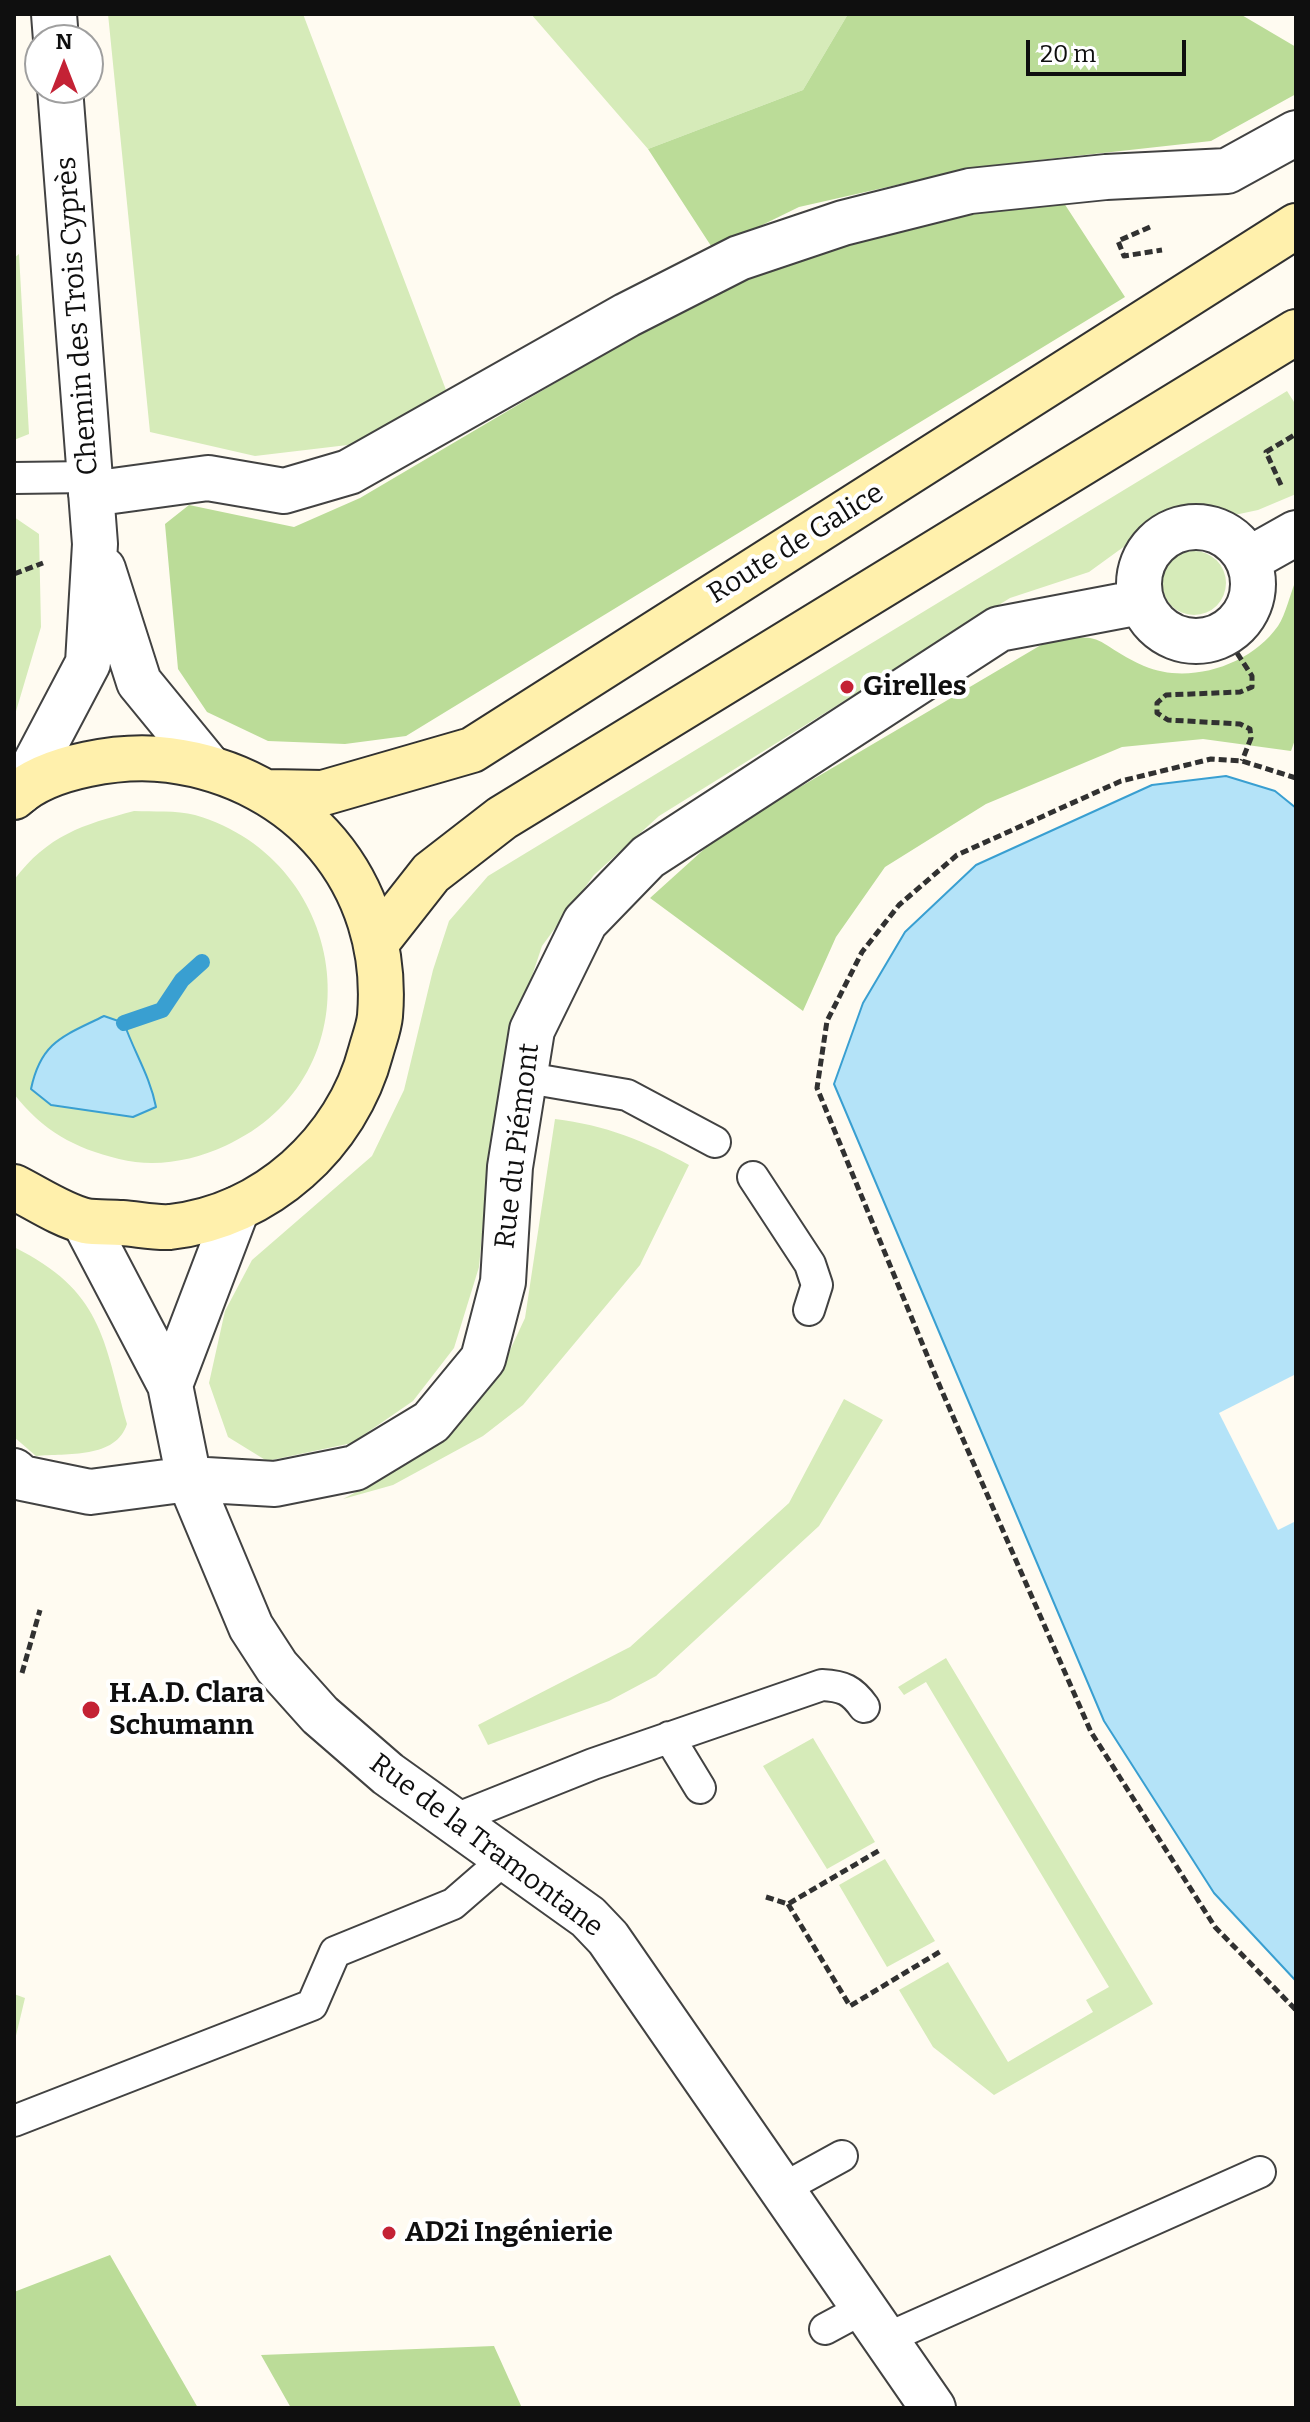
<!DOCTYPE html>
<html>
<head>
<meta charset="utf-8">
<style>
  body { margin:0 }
  #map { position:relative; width:1310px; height:2422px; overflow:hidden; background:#fffbf1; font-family:Bitter,serif }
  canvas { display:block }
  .frame { position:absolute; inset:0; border:16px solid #0f0f0f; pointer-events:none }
  .north { position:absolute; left:24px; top:24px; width:80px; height:80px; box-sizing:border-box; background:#fff; border:2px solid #9f9f9f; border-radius:50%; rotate:0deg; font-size:22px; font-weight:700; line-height:32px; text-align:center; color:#0f0f0f }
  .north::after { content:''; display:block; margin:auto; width:28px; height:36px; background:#c42235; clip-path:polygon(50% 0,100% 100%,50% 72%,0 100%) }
  .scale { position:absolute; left:1026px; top:40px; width:160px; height:36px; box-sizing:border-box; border:4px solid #0f0f0f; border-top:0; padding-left:10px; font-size:24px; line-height:28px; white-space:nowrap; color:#0f0f0f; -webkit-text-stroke:6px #fff; paint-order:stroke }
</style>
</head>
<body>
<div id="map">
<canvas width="1310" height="2422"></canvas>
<div class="frame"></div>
<div class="north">N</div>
<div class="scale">20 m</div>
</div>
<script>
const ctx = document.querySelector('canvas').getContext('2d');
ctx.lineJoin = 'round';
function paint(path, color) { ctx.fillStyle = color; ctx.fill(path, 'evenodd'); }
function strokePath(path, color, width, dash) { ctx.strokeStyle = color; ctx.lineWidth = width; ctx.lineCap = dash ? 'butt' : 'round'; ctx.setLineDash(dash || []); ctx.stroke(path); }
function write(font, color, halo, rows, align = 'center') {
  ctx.font = font + ' Bitter,serif'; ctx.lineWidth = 8; ctx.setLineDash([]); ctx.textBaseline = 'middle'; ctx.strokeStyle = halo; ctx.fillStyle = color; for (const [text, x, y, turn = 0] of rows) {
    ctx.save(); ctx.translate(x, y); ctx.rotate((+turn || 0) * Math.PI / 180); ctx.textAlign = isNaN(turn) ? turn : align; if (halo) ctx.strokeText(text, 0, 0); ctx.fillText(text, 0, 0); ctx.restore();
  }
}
paint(new Path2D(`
  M 108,14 L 303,14 L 446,390 L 356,444 L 255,456 L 150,432 Z
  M 531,14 L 848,14 L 803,90 L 648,149 Z
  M 19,254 L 29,434 L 14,440 L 14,258 Z
  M 1287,391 L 1296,405 L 1296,494 L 1258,510 L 1225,517 L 1190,512 L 1154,516 L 1129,543 L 1089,572 L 1010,598 L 659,816 L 594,875 L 542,946 L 508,1048 L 490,1147 L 479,1267 L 454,1348 L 413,1401 L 352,1443 L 267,1461 L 228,1437 L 209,1383 L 225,1311 L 252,1260 L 372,1156 L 404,1090 L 433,970 L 449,921 L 488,876 Z
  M 14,517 L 39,534 L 41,627 L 14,718 Z
  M1162 583a32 32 0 1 1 64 0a32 32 0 1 1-64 0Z
  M 134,811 C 153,812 176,810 195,815 C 353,861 379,1077 225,1146 C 192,1161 155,1168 119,1159 C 74,1148 43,1131 14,1094 L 14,880 C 48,835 82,825 134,811 Z
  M 555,1119 C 605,1125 645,1141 689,1165 L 640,1265 L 523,1405 L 483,1436 L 393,1485 L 343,1499 L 395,1471 L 451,1426 L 498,1376 L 525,1318 Z
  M 14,1247 C 102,1291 103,1337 127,1424 C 116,1459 67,1453 36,1456 L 14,1437 Z
  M 844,1399 L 883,1420 L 819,1526 L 656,1676 L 609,1701 L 488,1745 L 478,1725 L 630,1647 L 789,1503 Z
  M 946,1658 L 1153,2004 L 994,2095 L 933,2047 L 899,1990 L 948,1962 L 1008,2062 L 1093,2012 L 1086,2000 L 1109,1987 L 926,1682 L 904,1695 L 898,1687 Z
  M 813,1738 L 875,1842 L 827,1869 L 763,1766 Z
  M 885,1859 L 935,1941 L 887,1967 L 839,1885 Z
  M 14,1994 L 25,1998 L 14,2044 Z`), '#d6ebb9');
paint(new Path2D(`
  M 848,14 L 1240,14 L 1296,47 L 1296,94 L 1211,141 L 976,167 L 799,207 L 713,249 L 648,149 L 803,90 Z
  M 1062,200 L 1125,297 L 406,736 L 345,744 L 268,741 L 207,712 L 178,669 L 165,524 L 189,505 L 294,527 L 360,498 L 718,287 L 923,221 Z
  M 1296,580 L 1296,737 L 1291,751 L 1203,739 L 1122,747 L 986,804 L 885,867 L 836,937 L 803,1011 L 650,898 L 722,833 L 1041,645 C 1107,628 1091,642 1144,666 C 1188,685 1250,666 1278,626 C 1286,614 1290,594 1296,580 Z
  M 110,2255 L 198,2408 L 14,2408 L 14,2292 Z
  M 494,2346 L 522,2408 L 291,2408 L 261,2355 Z`), '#bbdc98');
const water = new Path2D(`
  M 1226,776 L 1275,791 L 1296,808 L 1296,1981 L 1214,1893 L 1104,1721 L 834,1084 L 863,1003 L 905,932 L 976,865 L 1152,785 Z
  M 104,1016 L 124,1023 C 134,1052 150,1076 156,1107 L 133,1117 L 51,1105 L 31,1089 C 41,1041 64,1036 104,1016 Z`);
paint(water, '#b4e3f8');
strokePath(water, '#399fd1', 2);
paint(new Path2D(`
  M 1296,1374 L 1296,1521 L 1278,1530 L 1219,1413 Z`), '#fffbf1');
strokePath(new Path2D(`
  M 124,1023 L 162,1010 L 182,980 L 202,962`), '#399fd1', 16);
const service = new Path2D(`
  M 14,478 L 90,477
  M 522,1077 L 627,1095 L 715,1142
  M 753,1177 L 810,1264 L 817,1285 L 809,1310
  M 669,1737 L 700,1788
  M 453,1820 L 593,1764 L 822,1685 C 843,1686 852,1690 864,1707
  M 14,2121 L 312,2005 L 335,1952 L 453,1904 L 506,1858
  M 782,2189 L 842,2156
  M 825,2329 L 864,2308
  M 885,2339 L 1260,2172`);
const minor = new Path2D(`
  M 54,14 L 56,40
  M 91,494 L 208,478 L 284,491 L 349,472 L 627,315 L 739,258 L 843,223 L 970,191 L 1106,177 L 1227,171 L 1296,133
  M1139 584a57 57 0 1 1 114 0a57 57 0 1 1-114 0Z
  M 1248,560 L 1296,533
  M 103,569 L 139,682 L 207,765
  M 20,792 L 88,663 L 95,544 L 60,88
  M 84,1221 L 170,1385 L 189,1479 L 251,1627 L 277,1667 L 320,1715 L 388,1774 L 588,1917 L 608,1938 L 933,2408
  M 170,1385 L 237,1209
  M 14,1471 L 22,1478 L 90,1492 L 189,1479 L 275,1484 L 355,1468 L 431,1422 L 483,1359 L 503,1282 L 510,1167 L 532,1030 L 585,922 L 648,857 L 999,629 L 1141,602`);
const secondary = new Path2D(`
  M 270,792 L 323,793 L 472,750 L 1296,226
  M 14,797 C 48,765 124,754 169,760 C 299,777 391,882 380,1016 C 379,1027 374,1040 371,1051 C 347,1143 266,1216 170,1227 C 155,1228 137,1224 122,1223 C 110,1222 97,1223 85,1221 C 61,1215 36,1198 14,1187
  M 376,943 L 431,873 L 502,818 L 1296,332`);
strokePath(service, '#424242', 34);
strokePath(minor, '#424242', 48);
strokePath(secondary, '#313131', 48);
strokePath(new Path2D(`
  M 1150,227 L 1118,241 L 1124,256 L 1162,250
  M 1281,485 L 1266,452 L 1296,434
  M 14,574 L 43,563
  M 1224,633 L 1252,676 L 1252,687 L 1240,692 L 1166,695 L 1157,703 L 1157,713 L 1168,720 L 1240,724 L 1250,729 L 1251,738 L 1242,761
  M 1296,778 L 1242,761 L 1211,759 L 1121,781 L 957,855 L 899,905 L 862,952 L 827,1021 L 817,1088 L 941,1389 L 1091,1732 L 1215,1927 L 1296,2010
  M 22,1673 L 40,1610
  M 766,1897 L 788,1904 L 880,1850
  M 788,1904 L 850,2006 L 941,1951`), '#313131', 5, [8, 4]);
strokePath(service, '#fff', 30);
strokePath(minor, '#fff', 44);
strokePath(secondary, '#fff0ac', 44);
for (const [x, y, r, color] of [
  [847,687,8,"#c42235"],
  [91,1710,10,"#c42235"],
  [389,2233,8,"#c42235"]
]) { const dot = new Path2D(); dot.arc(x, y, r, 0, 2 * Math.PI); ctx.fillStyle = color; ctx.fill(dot); strokePath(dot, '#fff', 3); }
write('28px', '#0f0f0f', '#fff', [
  ["Chemin des Trois Cyprès",78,316,-94],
  ["Route de Galice",796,544,-32],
  ["Rue du Piémont",518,1146,-83],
  ["Rue de la Tramontane",486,1846,37]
]);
write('bold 28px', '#0f0f0f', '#fff', [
  ["Girelles",863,687],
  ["H.A.D. Clara",109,1694],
  ["Schumann",109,1726],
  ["AD2i Ingénierie",405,2233]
], 'left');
</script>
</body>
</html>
